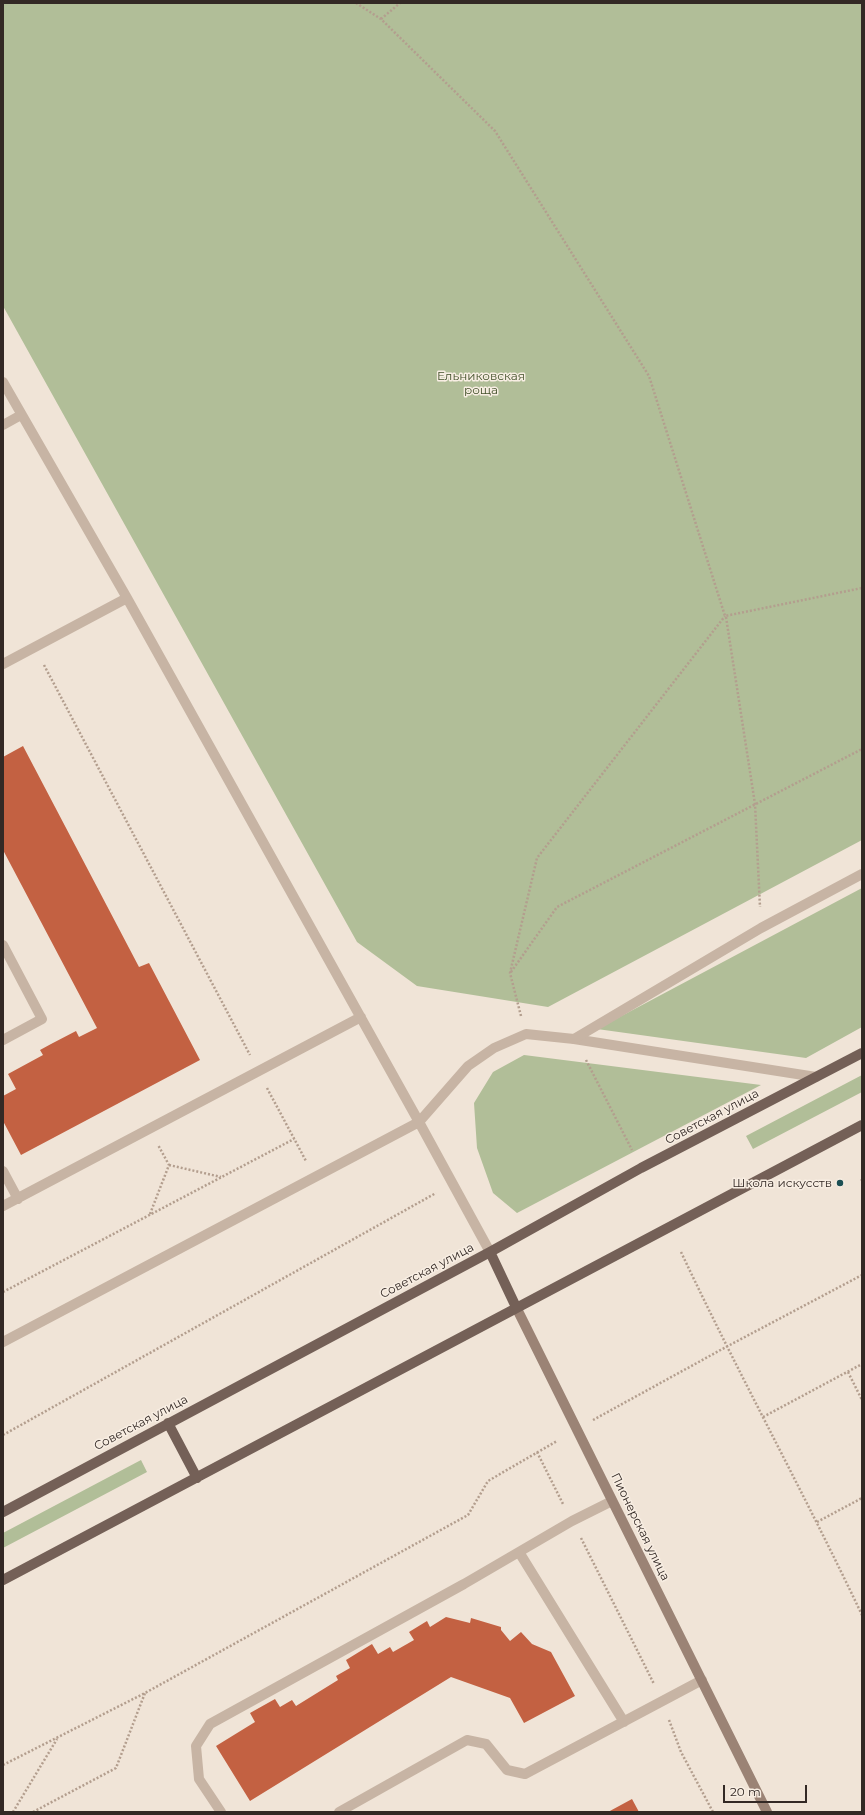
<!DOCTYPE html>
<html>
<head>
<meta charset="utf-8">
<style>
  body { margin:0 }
  #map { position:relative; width:865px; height:1815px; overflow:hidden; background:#f0e4d7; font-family:Montserrat,sans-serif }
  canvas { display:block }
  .frame { position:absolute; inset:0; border:4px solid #332925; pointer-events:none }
  .scale { position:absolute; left:723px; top:1785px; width:84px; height:18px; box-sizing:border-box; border:2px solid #332925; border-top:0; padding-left:5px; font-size:12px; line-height:14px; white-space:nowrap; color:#332925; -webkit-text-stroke:3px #f8eee3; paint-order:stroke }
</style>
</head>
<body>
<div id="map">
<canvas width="865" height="1815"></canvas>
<div class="frame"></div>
<div class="scale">20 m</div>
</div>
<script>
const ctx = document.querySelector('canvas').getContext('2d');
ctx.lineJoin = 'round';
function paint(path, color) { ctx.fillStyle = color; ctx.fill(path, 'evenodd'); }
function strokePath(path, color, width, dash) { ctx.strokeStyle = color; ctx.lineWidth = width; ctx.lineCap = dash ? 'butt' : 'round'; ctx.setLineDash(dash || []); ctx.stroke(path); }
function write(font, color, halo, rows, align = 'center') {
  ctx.font = font + ' Montserrat,sans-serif'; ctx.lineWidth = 3; ctx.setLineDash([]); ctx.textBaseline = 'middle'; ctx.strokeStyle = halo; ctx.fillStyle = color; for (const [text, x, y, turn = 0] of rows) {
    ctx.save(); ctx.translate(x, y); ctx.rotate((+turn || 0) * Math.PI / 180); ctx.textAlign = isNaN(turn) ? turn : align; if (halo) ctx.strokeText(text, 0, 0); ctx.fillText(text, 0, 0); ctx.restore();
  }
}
paint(new Path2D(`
  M 3,3 L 862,3 L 862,840 L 548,1007 L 417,986 L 357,942 L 3,306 Z
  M 862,888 L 862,1027 L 806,1058 L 597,1029 Z
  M 524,1055 L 761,1085 L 517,1213 L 493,1193 L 477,1148 L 474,1103 L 493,1072 Z
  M 862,1075 L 862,1092 L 753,1149 L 746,1136 Z
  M 141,1460 L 147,1472 L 3,1548 L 3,1533 Z`), '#b1be98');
paint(new Path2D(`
  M 23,746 L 139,967 L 149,963 L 200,1060 L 21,1155 L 3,1121 L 3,1096 L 16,1089 L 8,1074 L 43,1055 L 40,1050 L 51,1044 L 76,1031 L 79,1037 L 97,1028 L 3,850 L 3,757 Z
  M 446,1617 L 470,1623 L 471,1618 L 501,1627 L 501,1630 L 510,1641 L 521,1632 L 532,1644 L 551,1652 L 575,1696 L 524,1723 L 510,1698 L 451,1677 L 250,1801 L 216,1746 L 255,1722 L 250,1713 L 275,1699 L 280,1707 L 292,1700 L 296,1706 L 338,1680 L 336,1676 L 350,1668 L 346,1660 L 372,1644 L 378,1654 L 390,1647 L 393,1652 L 414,1640 L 409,1632 L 427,1621 L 430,1627 Z
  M 632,1799 L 639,1812 L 608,1812 Z`), '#c36142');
strokePath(new Path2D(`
  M 356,3 L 381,19 L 495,131 L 649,376 L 725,616 L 862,588
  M 381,19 L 400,3
  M 726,617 L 755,804 L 760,907
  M 44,665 L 250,1055
  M 511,972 L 557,907 L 862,749
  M 521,1016 L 510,973 L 537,858 L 725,616
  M 586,1060 L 632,1150
  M 267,1088 L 306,1161
  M 169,1165 L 221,1177
  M 861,1179 L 862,1180
  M 150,1214 L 169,1165 L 158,1145
  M 681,1252 C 739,1375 804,1493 862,1615
  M 3,1292 L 294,1139
  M 848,1372 L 862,1400
  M 763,1417 L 862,1364
  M 593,1420 L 726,1347 L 862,1275
  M 3,1435 L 436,1193
  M 537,1452 L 563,1504
  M 817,1522 L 862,1498
  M 581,1538 L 654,1684
  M 669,1720 L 681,1752 L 713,1812
  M 3,1765 L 145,1693 L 468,1515 L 488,1481 L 557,1441
  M 13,1812 L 57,1739
  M 33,1812 L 116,1768 L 145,1693`), '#b39e8e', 2.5, [2, 2]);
strokePath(new Path2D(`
  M 3,382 L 127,598 L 419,1122 L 490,1252
  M 3,425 L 21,415
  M 3,664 L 127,598
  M 3,945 L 42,1019 L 3,1040
  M 3,1171 L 18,1199
  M 3,1206 L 361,1017
  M 3,1342 L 419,1122 L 468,1066 L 494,1048 L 526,1034 L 574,1039 L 816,1077
  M 519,1552 L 624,1722
  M 221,1812 L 199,1779 L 196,1746 L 210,1724 L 464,1584 L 572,1521 L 612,1501
  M 339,1812 L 467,1740 L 486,1744 L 507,1770 L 525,1774 L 702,1680`), '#c7b4a4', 10);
strokePath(new Path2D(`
  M 574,1039 L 761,928 L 862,874`), '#c7b4a4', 10);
strokePath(new Path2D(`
  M 516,1307 L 767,1812`), '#9b8375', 10);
strokePath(new Path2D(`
  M 490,1252 L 516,1307
  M 168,1423 L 197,1478
  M 3,1512 L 490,1252 L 641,1168 L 862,1053
  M 3,1580 L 862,1125`), '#746057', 10);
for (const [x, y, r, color] of [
  [840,1183,4,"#1c4f53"]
]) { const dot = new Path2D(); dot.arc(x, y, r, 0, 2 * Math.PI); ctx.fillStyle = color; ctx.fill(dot); strokePath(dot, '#f8eee3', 1.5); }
write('12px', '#42502a', '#f8eee3', [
  ["Ельниковская",481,376],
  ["роща",481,390]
]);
write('12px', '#332925', '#f8eee3', [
  ["Советская улица",712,1117,-28],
  ["Советская улица",427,1271,-28],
  ["Советская улица",141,1423,-28],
  ["Пионерская улица",640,1527,64]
]);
write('12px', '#332925', '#f8eee3', [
  ["Школа искусств",832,1183]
], 'right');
</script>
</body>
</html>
